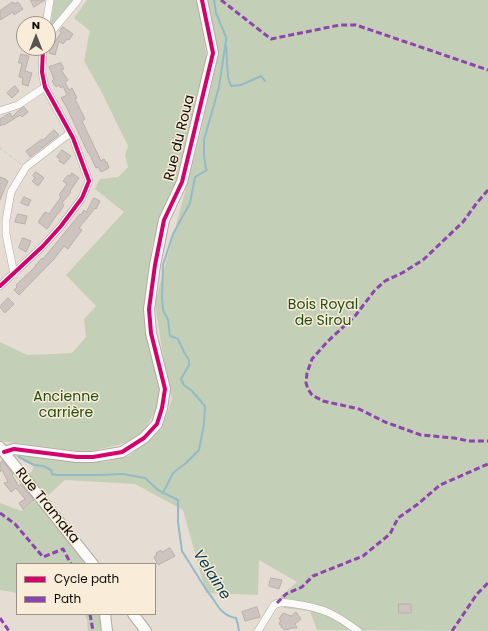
<!DOCTYPE html>
<html>
<head>
<meta charset="utf-8">
<style>
  body { margin:0 }
  #map { position:relative; width:488px; height:631px; overflow:hidden; background:#e5ddd3; font-family:Poppins,sans-serif }
  canvas { display:block }
  .legend { position:absolute; left:16px; top:563px; width:140px; height:52px; box-sizing:border-box; background:#f9ecd9; border:1px solid #9b9285; margin:0; padding:5px 7px; list-style:none; font-size:12px; color:#0f0b06 }
  .legend li { display:flex; align-items:center; gap:8px; height:20px }
  .legend b { width:20px; border:1px solid #9b9285 }
  .north { position:absolute; left:16px; top:16px; width:40px; height:40px; box-sizing:border-box; background:#f9ecd9; border:1px solid #9b9285; border-radius:50%; rotate:0deg; font-size:11px; font-weight:700; line-height:16px; text-align:center; color:#0f0b06 }
  .north::after { content:''; display:block; margin:auto; width:14px; height:18px; background:#5a544e; clip-path:polygon(50% 0,100% 100%,50% 72%,0 100%) }
</style>
</head>
<body>
<div id="map">
<canvas width="488" height="631"></canvas>
<ul class="legend">
<li><b style="height:5px;background:#d6006c"></b>Cycle path</li>
<li><b style="height:5px;background:#8e44ad"></b>Path</li>
</ul>
<div class="north">N</div>
</div>
<script>
const ctx = document.querySelector('canvas').getContext('2d');
ctx.lineJoin = 'round';
function paint(path, color) { ctx.fillStyle = color; ctx.fill(path, 'evenodd'); }
function strokePath(path, color, width, dash) { ctx.strokeStyle = color; ctx.lineWidth = width; ctx.lineCap = dash ? 'butt' : 'round'; ctx.setLineDash(dash || []); ctx.stroke(path); }
function write(font, color, halo, rows, align = 'center') {
  ctx.font = font + ' Poppins,sans-serif'; ctx.lineWidth = 3; ctx.setLineDash([]); ctx.textBaseline = 'middle'; ctx.strokeStyle = halo; ctx.fillStyle = color; for (const [text, x, y, turn = 0] of rows) {
    ctx.save(); ctx.translate(x, y); ctx.rotate((+turn || 0) * Math.PI / 180); ctx.textAlign = isNaN(turn) ? turn : align; if (halo) ctx.strokeText(text, 0, 0); ctx.fillText(text, 0, 0); ctx.restore();
  }
}
paint(new Path2D(`
  M 54,0 L 74,0 L 50,29 Z
  M 87,0 L 197,0 L 207,59 L 180,178 L 159,222 L 152,245 L 150,268 L 161,392 L 157,407 L 144,432 L 122,444 L 87,452 L 0,441 L 0,342 L 27,355 L 55,354 L 72,353 L 86,337 L 84,319 L 96,306 L 66,275 L 124,212 L 95,189 L 100,179 L 118,177 L 128,167 L 125,155 L 128,146 L 101,91 L 84,61 L 88,40 L 90,31 L 74,18 Z
  M 206,0 L 488,0 L 488,631 L 317,630 L 310,611 L 284,608 L 281,596 L 297,582 L 259,560 L 258,595 L 206,593 L 183,510 L 135,484 L 65,480 L 43,500 L 93,564 L 17,564 L 17,593 L 0,590 L 0,503 L 21,511 L 40,497 L 24,477 L 32,471 L 34,466 L 23,461 L 15,456 L 20,455 L 60,460 L 104,462 L 129,456 L 162,428 L 172,399 L 163,356 L 155,303 L 199,140 L 217,60 Z
  M 84,614 L 105,614 L 107,631 L 88,631 L 87,619 Z`), '#c4cfb7');
strokePath(new Path2D(`
  M 226,45 L 228,77 L 231,86 L 241,85 L 261,76 L 265,81
  M 19,457 L 34,465 L 43,466 L 51,470 L 52,474 L 57,475 L 100,475 L 123,474 L 145,478 L 158,490 L 178,500 L 178,522 L 182,551 L 207,591 C 217,602 219,615 236,618 L 238,625 L 239,631
  M 163,493 L 173,473 L 186,463 L 199,450 L 204,424 L 205,406 L 192,391 L 184,385 L 181,379 L 189,365 L 189,360 L 184,352 L 178,339 L 170,336 L 168,320 L 163,310 L 162,297 L 163,265 L 173,234 L 190,203 L 195,177 L 207,170 L 206,169 L 204,155 L 204,140 L 219,87 L 226,40 L 226,37 L 216,13 L 214,0`), '#93bbc7', 2);
const building = new Path2D(`
  M 31,0 L 45,0 L 34,7 Z
  M 13,2 L 14,4 L 18,2 L 23,9 L 14,15 L 13,12 L 0,20 L 0,11 Z
  M 63,27 L 73,34 L 69,40 L 67,39 L 63,44 L 59,41 L 55,55 L 49,53 L 53,42 L 54,43 L 61,33 L 60,31 Z
  M 21,54 L 29,56 L 25,71 L 32,73 L 28,86 L 22,84 L 23,78 L 19,77 L 22,63 L 19,63 Z
  M 61,63 L 64,69 L 61,70 L 68,80 L 65,82 L 69,90 L 72,88 L 77,98 L 75,99 L 85,119 L 82,121 L 101,161 L 104,159 L 106,163 L 107,162 L 109,168 L 101,172 L 98,167 L 96,168 L 89,153 L 88,153 L 67,108 L 61,98 L 67,95 L 63,86 L 61,88 L 59,85 L 56,87 L 52,81 L 54,79 L 49,67 Z
  M 15,86 L 19,91 L 12,98 L 7,93 Z
  M 24,107 L 28,112 L 22,117 L 20,115 L 4,125 L 3,124 L 0,126 L 0,119 L 10,113 L 12,117 L 19,110 Z
  M 54,130 L 59,135 L 30,157 L 26,151 L 42,139 L 43,140 Z
  M 62,150 L 71,156 L 64,164 L 59,161 L 60,159 L 57,157 Z
  M 36,172 L 44,178 L 38,186 L 32,181 L 35,178 L 33,176 Z
  M 72,173 L 79,178 L 70,191 L 71,192 L 62,203 L 64,205 L 59,213 L 58,213 L 47,229 L 38,222 L 45,212 L 49,214 L 61,197 L 59,195 L 67,184 L 63,181 L 68,175 L 70,176 Z
  M 0,177 L 6,179 L 5,180 L 8,181 L 0,200 Z
  M 24,197 L 31,200 L 28,206 L 21,203 Z
  M 94,198 L 100,201 L 96,209 L 95,208 L 79,228 L 82,230 L 73,242 L 68,249 L 64,246 L 54,259 L 19,295 L 14,290 L 17,287 L 16,285 L 36,266 L 35,266 L 42,258 L 43,259 L 80,214 L 81,215 L 84,210 L 86,212 Z
  M 18,214 L 27,216 L 25,224 L 15,222 Z
  M 23,238 L 31,241 L 26,252 L 19,248 Z
  M 8,298 L 14,304 L 5,313 L 0,307 Z
  M 3,461 L 13,474 L 12,475 L 19,486 L 21,484 L 34,500 L 23,509 L 19,503 L 25,499 L 16,488 L 11,492 L 4,483 L 8,482 L 2,470 L 0,472 L 0,463 Z
  M 170,548 L 175,556 L 158,565 L 154,557 L 157,555 L 156,553 L 161,550 L 162,552 Z
  M 271,578 L 282,580 L 279,589 L 269,586 Z
  M 399,604 L 411,604 L 411,613 L 399,613 Z
  M 257,607 L 260,617 L 245,621 L 242,612 Z
  M 296,612 L 301,619 L 295,624 L 297,628 L 292,628 L 289,629 L 285,630 L 281,627 L 281,625 L 279,624 L 281,620 L 279,619 L 283,613 L 291,616 Z`);
paint(building, '#cdc4bf');
strokePath(building, '#b8b0aa', 1);
const street = new Path2D(`
  M 46,24 L 50,0
  M 48,36 L 78,0
  M 0,111 L 18,105 L 45,87
  M 14,274 L 6,234 L 6,220 L 11,192 L 26,167 L 70,133
  M 0,286 L 43,246 L 61,226 L 82,198 L 89,181 L 73,138 L 45,87 L 42,72 L 43,48
  M 258,631 L 274,605 C 280,601 288,603 295,604 C 324,608 335,614 358,631`);
const secondary = new Path2D(`
  M 0,447 L 93,564
  M 4,452 L 14,449 L 77,457 L 93,457 L 122,452 L 144,438 L 157,424 L 162,408 L 165,389 L 151,333 L 149,309 L 155,265 L 164,220 L 182,182 L 213,53 L 202,0
  M 105,614 L 107,631
  M 133,614 L 146,631`);
strokePath(street, '#b1aaa3', 8);
strokePath(secondary, '#b1aaa3', 12);
strokePath(new Path2D(`
  M 0,147 L 1,149 L 21,164
  M 63,549 L 64,540`), '#cccac8', 1, [4, 2]);
strokePath(street, '#fbfaf8', 7);
strokePath(secondary, '#fbfaf8', 10);
strokePath(new Path2D(`
  M 221,0 L 271,39 L 340,25 L 356,25 L 488,70
  M 488,190 L 476,204 L 463,222 L 423,260 L 402,273 L 385,281 L 375,290 L 355,316 L 327,342 L 312,359 L 307,373 L 306,383 L 308,389 L 312,395 L 323,401 L 359,409 L 385,422 L 421,435 L 454,438 L 469,441 L 488,441
  M 0,513 L 15,524 L 43,557 L 63,549 L 71,564
  M 277,603 L 286,594 L 302,587 L 313,576 L 363,556 L 390,534 L 398,518 L 418,504 L 440,485 L 488,464
  M 90,614 L 93,631
  M 0,618 L 9,631
  M 452,631 L 477,594 L 488,583`), '#8e44ad', 3, [6, 3]);
strokePath(new Path2D(`
  M 0,286 L 43,246 L 61,226 L 82,198 L 89,181 L 73,138 L 45,87 L 42,72 L 43,48
  M 4,452 L 14,449 L 77,457 L 93,457 L 122,452 L 144,438 L 157,424 L 162,408 L 165,389 L 151,333 L 149,309 L 155,265 L 164,220 L 182,182 L 213,53 L 202,0`), '#d6006c', 4);
write('14px', '#0f0b06', '#f9ecd9', [
  ["Rue du Roua",180,138,-76],
  ["Rue Tramaka",47,506,51]
]);
write('14px', '#224c10', '#f9ecd9', [
  ["Bois Royal",323,305],
  ["de Sirou",323,321],
  ["Ancienne",66,397],
  ["carrière",66,413]
]);
write('italic 15px', '#053d4d', '#f9ecd9', [
  ["Velaine",211,575,57]
]);
</script>
</body>
</html>
